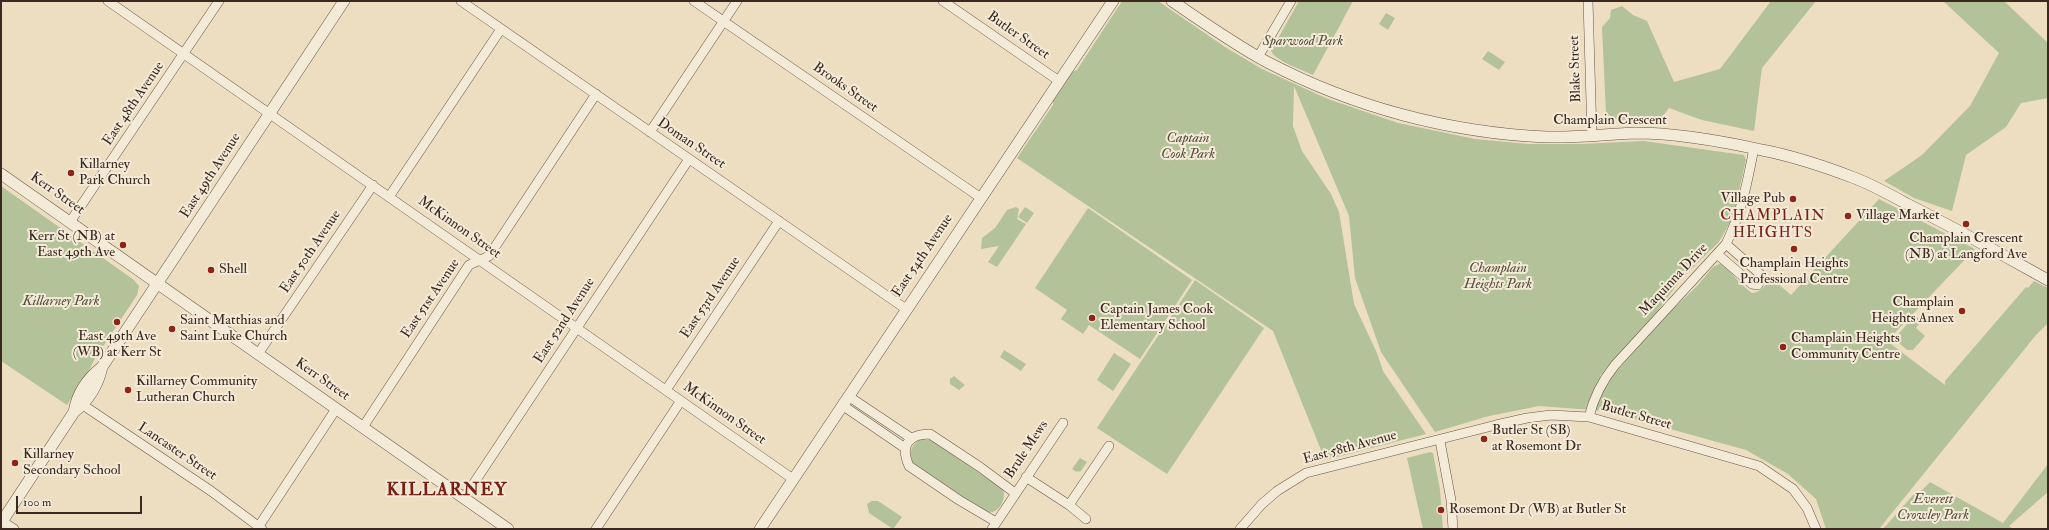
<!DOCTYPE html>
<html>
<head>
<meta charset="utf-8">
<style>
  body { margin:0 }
  #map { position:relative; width:2049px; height:530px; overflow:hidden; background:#eddec2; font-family:"IM FELL Double Pica",serif }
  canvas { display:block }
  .frame { position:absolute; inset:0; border:2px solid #3b2821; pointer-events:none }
  .scale { position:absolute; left:16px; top:496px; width:126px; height:18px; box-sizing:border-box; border:2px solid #3b2821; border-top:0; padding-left:5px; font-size:12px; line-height:14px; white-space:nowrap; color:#3b2821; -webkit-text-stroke:3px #f3ead7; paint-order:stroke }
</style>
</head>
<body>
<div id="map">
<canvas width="2049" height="530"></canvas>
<div class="frame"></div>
<div class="scale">100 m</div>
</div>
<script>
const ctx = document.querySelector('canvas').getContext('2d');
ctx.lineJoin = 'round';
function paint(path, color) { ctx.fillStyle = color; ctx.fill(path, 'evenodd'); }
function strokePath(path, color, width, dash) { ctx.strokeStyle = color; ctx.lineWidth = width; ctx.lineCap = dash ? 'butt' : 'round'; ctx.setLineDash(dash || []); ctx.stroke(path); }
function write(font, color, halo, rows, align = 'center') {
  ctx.font = font + ' "IM FELL Double Pica",serif'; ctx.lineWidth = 4; ctx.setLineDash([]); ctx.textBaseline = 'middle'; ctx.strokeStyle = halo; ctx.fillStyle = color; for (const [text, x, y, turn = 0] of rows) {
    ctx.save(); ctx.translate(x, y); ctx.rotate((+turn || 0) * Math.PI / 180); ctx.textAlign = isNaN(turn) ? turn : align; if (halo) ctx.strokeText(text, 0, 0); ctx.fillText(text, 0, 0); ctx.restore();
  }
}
paint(new Path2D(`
  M 1122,1 L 1158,1 L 1225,47 L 1262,69 L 1328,99 L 1398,123 L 1475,139 L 1528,144 L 1581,144 L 1644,141 L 1744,155 L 1746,160 L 1733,217 L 1719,242 L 1682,278 L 1656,313 L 1607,367 L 1600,376 L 1607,382 L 1669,313 L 1697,286 L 1713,267 L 1721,263 C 1732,272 1740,285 1752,293 C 1760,293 1769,284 1769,276 L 1791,295 L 1879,199 L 1975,249 L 1887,341 L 1945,385 L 1945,381 L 2026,287 L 2028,288 L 2034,281 L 2048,288 L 2048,323 L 2036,335 L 1879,529 L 1826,529 L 1816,499 L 1788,474 L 1746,450 L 1605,411 L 1539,406 L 1489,416 L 1435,432 L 1381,352 L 1355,278 L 1349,216 L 1294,86 L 1293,126 L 1302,151 L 1331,194 L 1339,212 L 1354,304 L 1377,353 L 1383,371 L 1426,434 L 1325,460 L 1273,331 L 1017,158 L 1053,105 L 1053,100 L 1072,72 L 1077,70 Z
  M 1299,1 L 1353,1 L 1313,75 C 1303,70 1275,61 1271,51 Z
  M 1771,1 L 1816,1 L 1762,68 L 1754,131 L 1702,120 L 1669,108 L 1659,121 L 1618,120 L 1606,114 L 1602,27 L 1610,18 L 1611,10 L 1622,6 L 1633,15 L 1647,21 L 1674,82 L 1720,69 Z
  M 1943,1 L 2004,1 L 2048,43 L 2048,98 L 2021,103 L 2006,127 L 1966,155 L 1952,211 L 1914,198 L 1884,181 L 1922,155 L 1970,106 L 1999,53 Z
  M 1386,13 L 1395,18 L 1388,30 L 1379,24 Z
  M 1488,51 L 1505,62 L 1499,70 L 1482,59 Z
  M 1,186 L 134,280 L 139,286 L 137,295 L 94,360 L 82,385 L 75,392 L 67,405 L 1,361 Z
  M 1016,207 L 1019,209 L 1017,219 L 1026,224 L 997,267 L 988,262 L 999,246 L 981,249 L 982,238 L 995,228 L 1007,210 Z
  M 1025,207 L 1034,213 L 1027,223 L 1018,217 Z
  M 1088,208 L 1192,280 L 1140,359 L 1089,325 L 1083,334 L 1061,319 L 1067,310 L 1035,288 Z
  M 1195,280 L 1264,328 L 1167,474 L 1097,428 Z
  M 1915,315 L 1918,318 L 1919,324 L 1916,328 L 1925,336 L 1913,350 L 1907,350 L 1894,339 Z
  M 1004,350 L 1026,364 L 1021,371 L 1000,357 Z
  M 1114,353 L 1131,364 L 1113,391 L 1097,380 Z
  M 954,376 L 965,385 L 959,390 L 950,384 L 950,379 Z
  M 921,439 L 931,440 L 1003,489 C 1007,501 997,517 984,511 L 914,465 C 908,454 910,445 921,439 Z
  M 1430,452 L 1433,453 L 1440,490 L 1443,529 L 1423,529 L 1407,458 Z
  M 1080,458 L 1087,462 L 1080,472 L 1078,471 L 1077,472 L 1072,469 Z
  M 2048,464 L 2048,492 L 2009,526 L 2013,529 L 1883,529 L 1914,494 L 1919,493 L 1930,482 L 2003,523 Z
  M 872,501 L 878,501 L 902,517 L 893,529 L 869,513 L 867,504 Z`), '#b3c298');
const minor = new Path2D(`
  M 108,1 L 793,479
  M 461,1 L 906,309
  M 694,1 L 981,198
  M 943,1 L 1059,81
  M 1588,1 L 1592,136
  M 1258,57 L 1291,1
  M 650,132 L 737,1
  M 389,197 L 501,29
  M 70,222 L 219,1
  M 1717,254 L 1752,284 L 1758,285 L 1761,280 L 1760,274 L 1726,244
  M 258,354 L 373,185
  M 666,390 L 779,221
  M 848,396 L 911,438
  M 77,401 L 211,491 L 262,529
  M 842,405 L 905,448
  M 1589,417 C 1594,396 1602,381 1615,365 L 1726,244 C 1742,211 1747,184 1754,148
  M 363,427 L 469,265 L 489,256 L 596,94
  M 1440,441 L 1451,500 L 1453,529
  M 1026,477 L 1069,505 L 1086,519
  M 464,498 L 689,159
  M 1069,505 L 1109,446
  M 2,521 L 14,529
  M 996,522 L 959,500 L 909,466 C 900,446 908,434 930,434 L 980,467 L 1015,493
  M 257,529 L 336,409
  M 596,529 L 680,402
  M 992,529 L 1063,423
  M 1240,529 L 1262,504 L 1277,491 L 1306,473 L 1496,425 L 1527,418 L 1551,415 L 1589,417 L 1759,466 L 1793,489 L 1807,508 L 1816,529`);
const tertiary = new Path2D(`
  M 1172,1 C 1203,22 1234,44 1267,62 C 1353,107 1450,133 1547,137 C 1577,138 1606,134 1636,133 C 1678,133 1721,141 1762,150 C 1793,156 1823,166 1852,177 C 1871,184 1889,194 1907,204 C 1955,228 2001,254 2048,280
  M 1,174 L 508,529
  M 74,412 C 77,394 88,378 102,367
  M 1,523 L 74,412 C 88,401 98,385 102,367 L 344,1
  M 760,529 L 1113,1`);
strokePath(minor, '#685649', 10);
strokePath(tertiary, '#685649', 12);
strokePath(minor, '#f3ead7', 9);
strokePath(tertiary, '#f3ead7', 11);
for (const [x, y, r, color] of [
  [71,173,4,"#8f2418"],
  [1793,199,4,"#8f2418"],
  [1848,216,4,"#8f2418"],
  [1966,224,4,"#8f2418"],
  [123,245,4,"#8f2418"],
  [1794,249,4,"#8f2418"],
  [211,270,4,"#8f2418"],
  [1962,311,4,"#8f2418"],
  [1092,318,4,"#8f2418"],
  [117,322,4,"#8f2418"],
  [172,329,4,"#8f2418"],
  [1783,347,4,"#8f2418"],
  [128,390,4,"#8f2418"],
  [1484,439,4,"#8f2418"],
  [15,463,4,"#8f2418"],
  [1441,510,4,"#8f2418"]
]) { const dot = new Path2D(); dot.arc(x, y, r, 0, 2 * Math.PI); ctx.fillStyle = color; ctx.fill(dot); strokePath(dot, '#f3ead7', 1.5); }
write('14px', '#3b2821', '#f3ead7', [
  ["Butler Street",1018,36,35],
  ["Blake Street",1576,69,-92],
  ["Brooks Street",845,88,35],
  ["East 48th Avenue",134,104,-56],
  ["Champlain Crescent",1610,121],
  ["Doman Street",691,144,34],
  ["East 49th Avenue",211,176,-57],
  ["Kerr Street",57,194,35],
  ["McKinnon Street",459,228,35],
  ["East 50th Avenue",311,252,-56],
  ["East 54th Avenue",923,256,-56],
  ["Maquinna Drive",1674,280,-47],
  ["East 53rd Avenue",711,298,-56],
  ["East 51st Avenue",431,299,-56],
  ["East 52nd Avenue",565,321,-57],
  ["Kerr Street",322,380,35],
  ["McKinnon Street",724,414,35],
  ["Butler Street",1636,416,16],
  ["East 58th Avenue",1350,448,-15],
  ["Brule Mews",1027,450,-56],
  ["Lancaster Street",177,452,34]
]);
write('italic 14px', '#594e3f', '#f3ead7', [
  ["Sparwood Park",1303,42],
  ["Captain",1188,139],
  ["Cook Park",1188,155],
  ["Champlain",1498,269],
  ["Heights Park",1498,285],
  ["Killarney Park",61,302],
  ["Everett",1933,500],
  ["Crowley Park",1933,516]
]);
write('14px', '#3b2821', '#f3ead7', [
  ["Killarney",79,165],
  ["Park Church",79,181],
  ["Village Pub",1785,199,"right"],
  ["Village Market",1856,216],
  ["Kerr St (NB) at",115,237,"right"],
  ["East 49th Ave",115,253,"right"],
  ["Champlain Crescent",1966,239,"center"],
  ["(NB) at Langford Ave",1966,255,"center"],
  ["Champlain Heights",1794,264,"center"],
  ["Professional Centre",1794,280,"center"],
  ["Shell",219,270],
  ["Champlain",1954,303,"right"],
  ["Heights Annex",1954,319,"right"],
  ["Captain James Cook",1100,310],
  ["Elementary School",1100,326],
  ["Saint Matthias and",180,321],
  ["Saint Luke Church",180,337],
  ["East 49th Ave",117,337,"center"],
  ["(WB) at Kerr St",117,353,"center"],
  ["Champlain Heights",1791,339],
  ["Community Centre",1791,355],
  ["Killarney Community",136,382],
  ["Lutheran Church",136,398],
  ["Butler St (SB)",1492,431],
  ["at Rosemont Dr",1492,447],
  ["Killarney",23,455],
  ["Secondary School",23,471],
  ["Rosemont Dr (WB) at Butler St",1449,510]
], 'left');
ctx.letterSpacing = '1px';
write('15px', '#7a1f14', '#f3ead7', [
  ["CHAMPLAIN",1773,217],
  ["HEIGHTS",1773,234]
]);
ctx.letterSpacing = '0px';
ctx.letterSpacing = '1px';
write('bold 18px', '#7a1f14', '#f3ead7', [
  ["KILLARNEY",447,491]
]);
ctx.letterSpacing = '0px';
</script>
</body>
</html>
